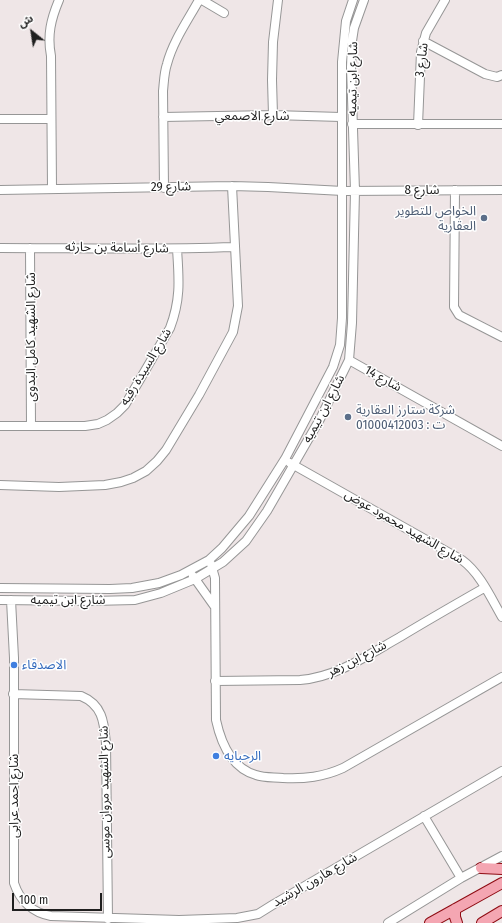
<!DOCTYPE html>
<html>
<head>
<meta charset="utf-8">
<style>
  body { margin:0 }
  #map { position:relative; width:502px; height:923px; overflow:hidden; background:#efe6e7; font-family:"Fira Sans Condensed","Noto Sans Arabic",sans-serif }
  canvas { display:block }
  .north { position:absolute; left:12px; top:12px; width:40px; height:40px; -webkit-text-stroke:3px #fff; paint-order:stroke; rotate:330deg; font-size:11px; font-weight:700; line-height:16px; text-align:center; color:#1f1f1f }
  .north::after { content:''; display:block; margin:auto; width:14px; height:18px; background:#1f1f1f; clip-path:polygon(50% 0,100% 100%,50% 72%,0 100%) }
  .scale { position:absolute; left:12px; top:893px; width:90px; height:18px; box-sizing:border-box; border:2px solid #1f1f1f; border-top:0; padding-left:5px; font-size:12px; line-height:14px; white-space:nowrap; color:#1f1f1f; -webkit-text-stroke:3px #fff; paint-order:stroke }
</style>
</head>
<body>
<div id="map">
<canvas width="502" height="923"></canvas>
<div class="north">ش</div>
<div class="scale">100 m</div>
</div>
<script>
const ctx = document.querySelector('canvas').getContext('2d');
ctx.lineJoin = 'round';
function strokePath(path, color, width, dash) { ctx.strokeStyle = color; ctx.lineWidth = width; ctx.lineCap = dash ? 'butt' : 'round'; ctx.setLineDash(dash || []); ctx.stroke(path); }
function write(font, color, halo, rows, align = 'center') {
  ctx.font = font + ' "Fira Sans Condensed","Noto Sans Arabic",sans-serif'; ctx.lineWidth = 3; ctx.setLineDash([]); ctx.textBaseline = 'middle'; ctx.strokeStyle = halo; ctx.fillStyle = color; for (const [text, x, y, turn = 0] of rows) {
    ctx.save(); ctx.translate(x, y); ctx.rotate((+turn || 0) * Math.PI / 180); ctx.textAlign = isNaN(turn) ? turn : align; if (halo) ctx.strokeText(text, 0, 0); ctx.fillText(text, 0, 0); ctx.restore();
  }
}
const minor = new Path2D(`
  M 202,0 L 224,13
  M 423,41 L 485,74 L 497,77 L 502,75
  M 273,115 L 272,80 L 273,42 L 278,0
  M 163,117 L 273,115 L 341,117
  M 0,119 L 50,119
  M 352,124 L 502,124
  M 418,125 L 421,52 L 426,33 L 445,0
  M 164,188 L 163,91 C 164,82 164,73 167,64 C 173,41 188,20 199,0
  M 52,189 L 51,56 C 47,35 51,19 59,0
  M 0,190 L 232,186 L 268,187 L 343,191 L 502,190
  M 455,190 L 454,307 L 459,315 L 502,337
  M 0,248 C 78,248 156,250 234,247
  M 30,248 L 31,426
  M 349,360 L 502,446
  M 0,426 L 85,426 L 98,424 L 107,420 L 117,413 L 125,405 L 170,328 C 181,299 179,279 177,249
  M 290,463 L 462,560 C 480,573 491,598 502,617
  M 0,485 L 59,487 L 105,485 L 121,482 L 133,478 L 146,471 L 157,461 L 166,450 L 199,395 L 233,332 L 238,306 L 232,186
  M 211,564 L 215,578 L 216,720 C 221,743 231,768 256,775 C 264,778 274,777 283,778 C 305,779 323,777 343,768 L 502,677
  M 193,576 L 215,607
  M 0,588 L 110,589 L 132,588 L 159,583 L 181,575 L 209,560 L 222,548 L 249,516 L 285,459 L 333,367 L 340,345 L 342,318 L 342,62 L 346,21 L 353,0
  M 0,600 L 92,601 L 135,600 L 161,593 L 195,579 L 223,562 L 246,541 L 267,511 L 320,419 L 349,360 L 352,323 L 355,191 L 351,67 L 352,41 L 354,28 L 364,0
  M 11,600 L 14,658 L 14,883 C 20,901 33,913 51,916 L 179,920 L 237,918 L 258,914 L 274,904 L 502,771
  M 215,681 L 300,680 C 337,677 368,655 400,637 C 428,620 456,604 484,588
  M 13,694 L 81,696 C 103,705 104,723 106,743 L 108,919
  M 424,816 L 461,878
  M 388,923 L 461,878 L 502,856`);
const major = new Path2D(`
  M 481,868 L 502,869
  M 455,909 L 455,917 L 457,923
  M 430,923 L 502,883
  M 482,923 L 502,911`);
strokePath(minor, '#969696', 10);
strokePath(major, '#8e0c13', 12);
strokePath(minor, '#fff', 8);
strokePath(major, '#f4a6b2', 10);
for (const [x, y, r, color] of [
  [484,218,4,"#5c6f8a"],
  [348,417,4,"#5c6f8a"],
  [14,665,4,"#3f7fe0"],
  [216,756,4,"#3f7fe0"]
]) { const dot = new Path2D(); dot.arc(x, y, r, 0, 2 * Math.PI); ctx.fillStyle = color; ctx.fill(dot); strokePath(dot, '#fff', 1.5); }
write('13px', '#1f1f1f', '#fff', [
  ["شارع 3",422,60,-83],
  ["شارع ابن تيميه",353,79,-89],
  ["شارع الاصمعي",252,116],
  ["شارع 29",171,187,-1],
  ["شارع 8",422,190],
  ["شارع أسامة بن حارثه",117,248,1],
  ["شارع الشهيد كامل البدوى",31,337,-90],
  ["شارع السيدة رقيه",146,367,-59],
  ["شارع 14",383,379,29],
  ["شارع ابن تيميه",324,409,-62],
  ["شارع الشهيد محمود عوض",404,527,30],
  ["شارع ابن تيميه",68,600],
  ["شارع ابن زهر",357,659,-27],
  ["شارع الشهيد مروان موسى",105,792,-91],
  ["شارع احمد عرابى",14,796,-90],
  ["شارع هارون الرشيد",315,880,-30]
]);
write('13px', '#4e5e75', '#fff', [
  ["الخواص للتطوير",476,211],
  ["العقارية",476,226],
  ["شركة ستارز العقارية",356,410,"left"],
  ["ت : 01000412003",356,425,"left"]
], 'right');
write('13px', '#366cbe', '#fff', [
  ["الاصدقاء",22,665],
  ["الرحبايه",224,756]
], 'left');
</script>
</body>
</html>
